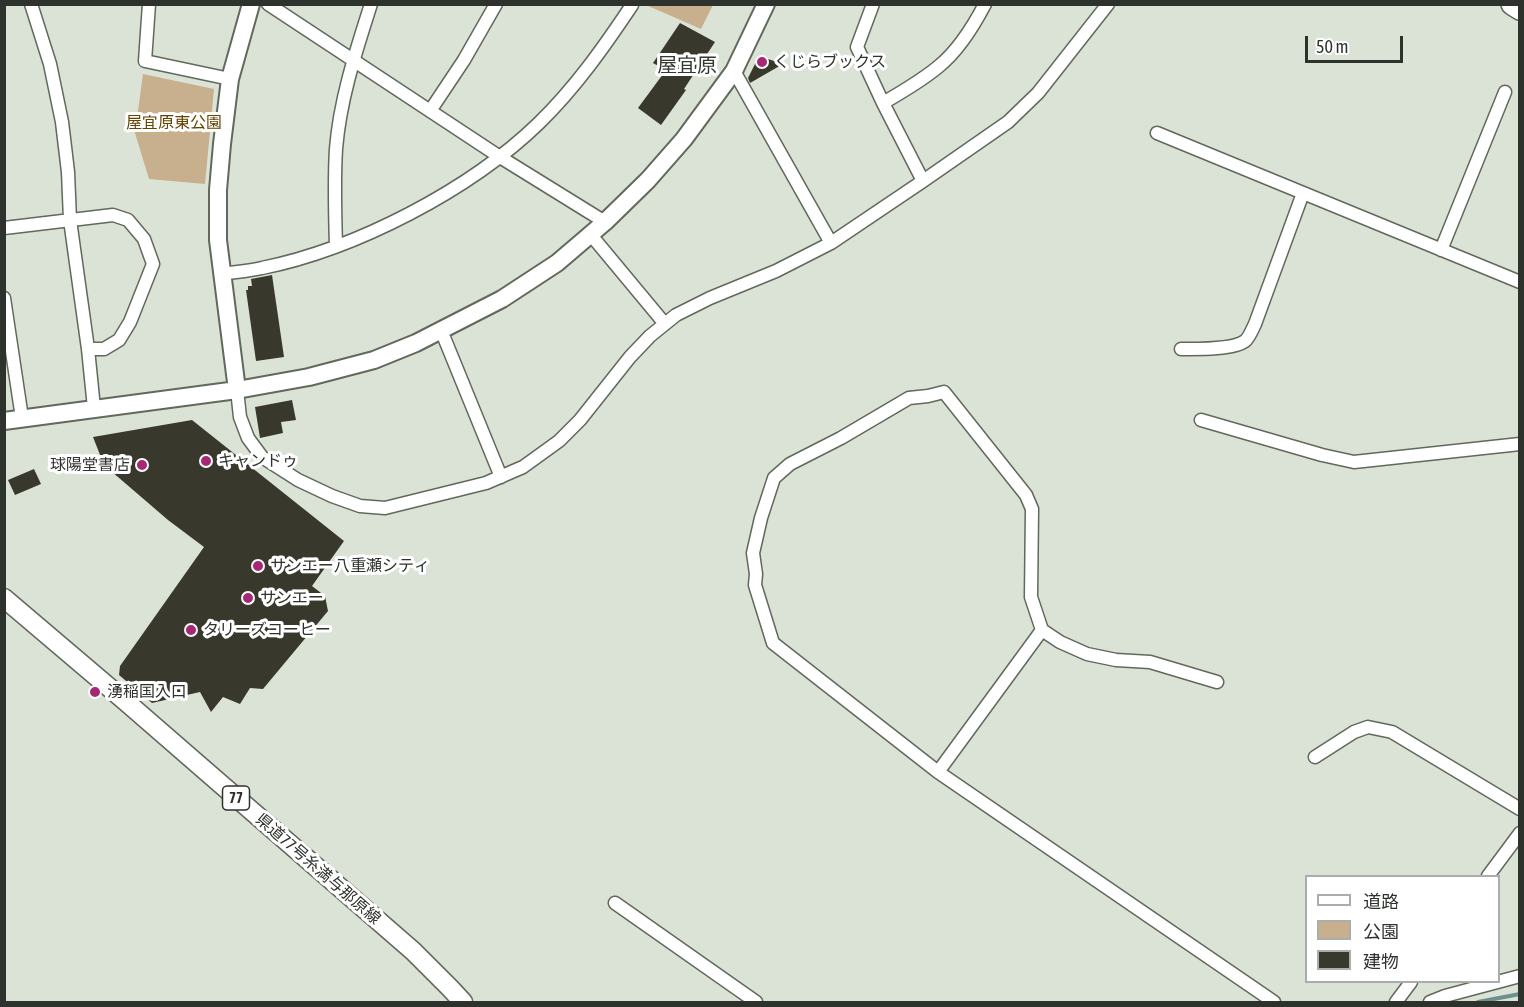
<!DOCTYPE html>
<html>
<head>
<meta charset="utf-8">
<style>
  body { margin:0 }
  #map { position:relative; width:1524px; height:1007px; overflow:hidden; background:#dae3d5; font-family:"Asap Condensed","Noto Sans JP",sans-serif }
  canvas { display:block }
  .frame { position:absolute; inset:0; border:6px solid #2e322c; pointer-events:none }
  .legend { position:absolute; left:1305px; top:875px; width:195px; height:108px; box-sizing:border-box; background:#fff; border:2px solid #abadab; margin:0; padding:8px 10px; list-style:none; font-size:18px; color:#2e322c }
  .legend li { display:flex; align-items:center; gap:12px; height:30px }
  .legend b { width:30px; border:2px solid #abadab }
  .scale { position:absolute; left:1305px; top:36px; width:98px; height:27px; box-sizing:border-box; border:3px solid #2e322c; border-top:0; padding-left:8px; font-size:18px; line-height:21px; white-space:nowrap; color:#2e322c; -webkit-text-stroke:4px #fff; paint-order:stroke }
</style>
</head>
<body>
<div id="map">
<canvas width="1524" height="1007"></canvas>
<div class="frame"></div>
<ul class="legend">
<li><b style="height:8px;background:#fff"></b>道路</li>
<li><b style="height:16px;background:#c8b08e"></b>公園</li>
<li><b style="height:16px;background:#39382c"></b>建物</li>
</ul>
<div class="scale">50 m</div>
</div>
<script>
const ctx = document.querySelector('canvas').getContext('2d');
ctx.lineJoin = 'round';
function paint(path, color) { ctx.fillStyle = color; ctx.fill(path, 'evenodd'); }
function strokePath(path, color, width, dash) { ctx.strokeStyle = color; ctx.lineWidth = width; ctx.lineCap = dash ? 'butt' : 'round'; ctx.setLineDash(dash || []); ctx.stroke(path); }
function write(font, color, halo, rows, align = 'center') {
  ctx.font = font + ' "Asap Condensed","Noto Sans JP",sans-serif'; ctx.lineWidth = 6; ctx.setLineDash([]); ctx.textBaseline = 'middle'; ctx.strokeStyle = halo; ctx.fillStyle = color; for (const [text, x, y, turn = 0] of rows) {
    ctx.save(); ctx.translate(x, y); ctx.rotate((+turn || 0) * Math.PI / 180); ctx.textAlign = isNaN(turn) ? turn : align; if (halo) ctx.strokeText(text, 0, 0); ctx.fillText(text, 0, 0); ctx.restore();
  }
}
paint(new Path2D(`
  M 646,5 L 713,5 L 701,29 Z
  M 143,74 L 214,89 L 205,184 L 149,179 L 135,133 Z`), '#c8b08e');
strokePath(new Path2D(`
  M 1478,1002 L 1520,994`), '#6b908d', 4);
paint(new Path2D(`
  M 680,23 L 715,42 L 684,89 L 686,90 L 661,125 L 638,108 L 666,70 L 653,63 Z
  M 759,56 L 783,64 L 750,83 L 748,78 Z
  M 272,275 L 284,357 L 256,361 L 246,290 L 248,290 L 248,286 L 252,286 L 251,279 Z
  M 292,400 L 296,420 L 281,422 L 283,433 L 260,438 L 255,407 Z
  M 192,420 L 344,541 L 312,586 L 325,596 L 328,611 L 263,689 L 250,688 L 240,704 L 223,697 L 211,712 L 200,692 L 152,703 L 119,675 L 120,666 L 204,547 L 168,520 L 104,465 L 93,437 Z
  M 34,469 L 41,484 L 15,495 L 8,480 Z`), '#39382c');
const street = new Path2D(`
  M 31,4 L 50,64 L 62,122 L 68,172 L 70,220 L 88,349 L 94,408
  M 149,4 L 145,61 L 230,79
  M 268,4 L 500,157 L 605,222
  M 873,4 L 857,47 L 883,103 L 923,181
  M 734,71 L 831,243
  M 883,103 C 902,92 921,81 938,67 C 958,51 973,27 985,4
  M 430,111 L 464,60 L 496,4
  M 1157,133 L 1520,282
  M 4,228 L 113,215 L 128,220 L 144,239 L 153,264 L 130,322 L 119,340 L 104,349 L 88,349
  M 591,235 L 665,324
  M 336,246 C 335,214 334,181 336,149 C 340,99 356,51 371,4
  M 1441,250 L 1505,92
  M 222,274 C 235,272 249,271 262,268 C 356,249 470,190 539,123 C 575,88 604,47 632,5 L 630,4
  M 4,298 L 22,418
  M 441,330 L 501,477
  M 1181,349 C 1196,349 1233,350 1245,341 C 1249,338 1252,330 1255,324 L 1303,193
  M 237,390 L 240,417 L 248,438 L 262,457 L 298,480 L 332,496 L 360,506 L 385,508 L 486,483 L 523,467 L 559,441 L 580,420 L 630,357 L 650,336 L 676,315 L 710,298 L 776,271 L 831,243 L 923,181 L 1008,122 L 1038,93 L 1108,4
  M 1201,420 L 1322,455 L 1354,462 L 1520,444
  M 1217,682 L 1150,662 L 1116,660 L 1087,654 L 1060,642 L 1042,630 L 1031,597 L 1032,509 L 1026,495 L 944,392 L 928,396 L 909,398 L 841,438 L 790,464 L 774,478 L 761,518 L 753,553 L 756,574 L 755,585 L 773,643 L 938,772 L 1274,1002
  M 1315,757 L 1354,732 L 1368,727 L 1392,732 L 1520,809
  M 938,772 L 1042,630
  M 1488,876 L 1520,833
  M 615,903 L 756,1002
  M 1396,1002 L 1411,982
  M 1430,1002 L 1445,996 L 1520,976`);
const secondary = new Path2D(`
  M 237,390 L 218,240 L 218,190 L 222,144 L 230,79 L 251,4
  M 4,421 L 237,390 L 309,377 L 374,360 L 416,343 L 502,299 L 557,263 L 605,222 L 648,180 L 684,139 L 734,71 L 766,4`);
const primary = new Path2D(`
  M 4,598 L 124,700 L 413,951 L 450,988 L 463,1002`);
const highway = new Path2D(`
  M 1512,4 L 1520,9`);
strokePath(street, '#61685c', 15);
strokePath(secondary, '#61685c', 20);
strokePath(primary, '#61685c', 21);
strokePath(highway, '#61685c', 24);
strokePath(street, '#fff', 12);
strokePath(secondary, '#fff', 16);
strokePath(primary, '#fff', 18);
strokePath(highway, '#fff', 21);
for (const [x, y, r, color] of [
  [762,62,6,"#a82775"],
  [206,461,6,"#a82775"],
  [142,465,6,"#a82775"],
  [258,566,6,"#a82775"],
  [248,598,6,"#a82775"],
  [191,630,6,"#a82775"],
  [95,692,6,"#a82775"]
]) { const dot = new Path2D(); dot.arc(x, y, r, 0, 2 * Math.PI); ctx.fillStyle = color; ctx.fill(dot); strokePath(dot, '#fff', 2); }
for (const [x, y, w] of [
  [236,798,27]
]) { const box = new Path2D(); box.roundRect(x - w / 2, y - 12, w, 24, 4.5); ctx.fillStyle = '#fff'; ctx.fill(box); strokePath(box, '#2e322c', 1.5); }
write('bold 15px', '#2e322c', null, [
  ["77",236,798]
]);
write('16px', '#2e322c', '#fff', [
  ["くじらブックス",774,62],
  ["キャンドゥ",218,461],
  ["球陽堂書店",130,465,"right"],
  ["サンエー八重瀬シティ",270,566],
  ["サンエー",260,598],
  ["タリーズコーヒー",203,630],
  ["湧稲国入口",107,692]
], 'left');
write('16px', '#654303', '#fff', [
  ["屋宜原東公園",174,123]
]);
write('16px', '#2e322c', '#fff', [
  ["県道77号糸満与那原線",318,869,41]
]);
write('20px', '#32392e', '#fff', [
  ["屋宜原",687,66]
]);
</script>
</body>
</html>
